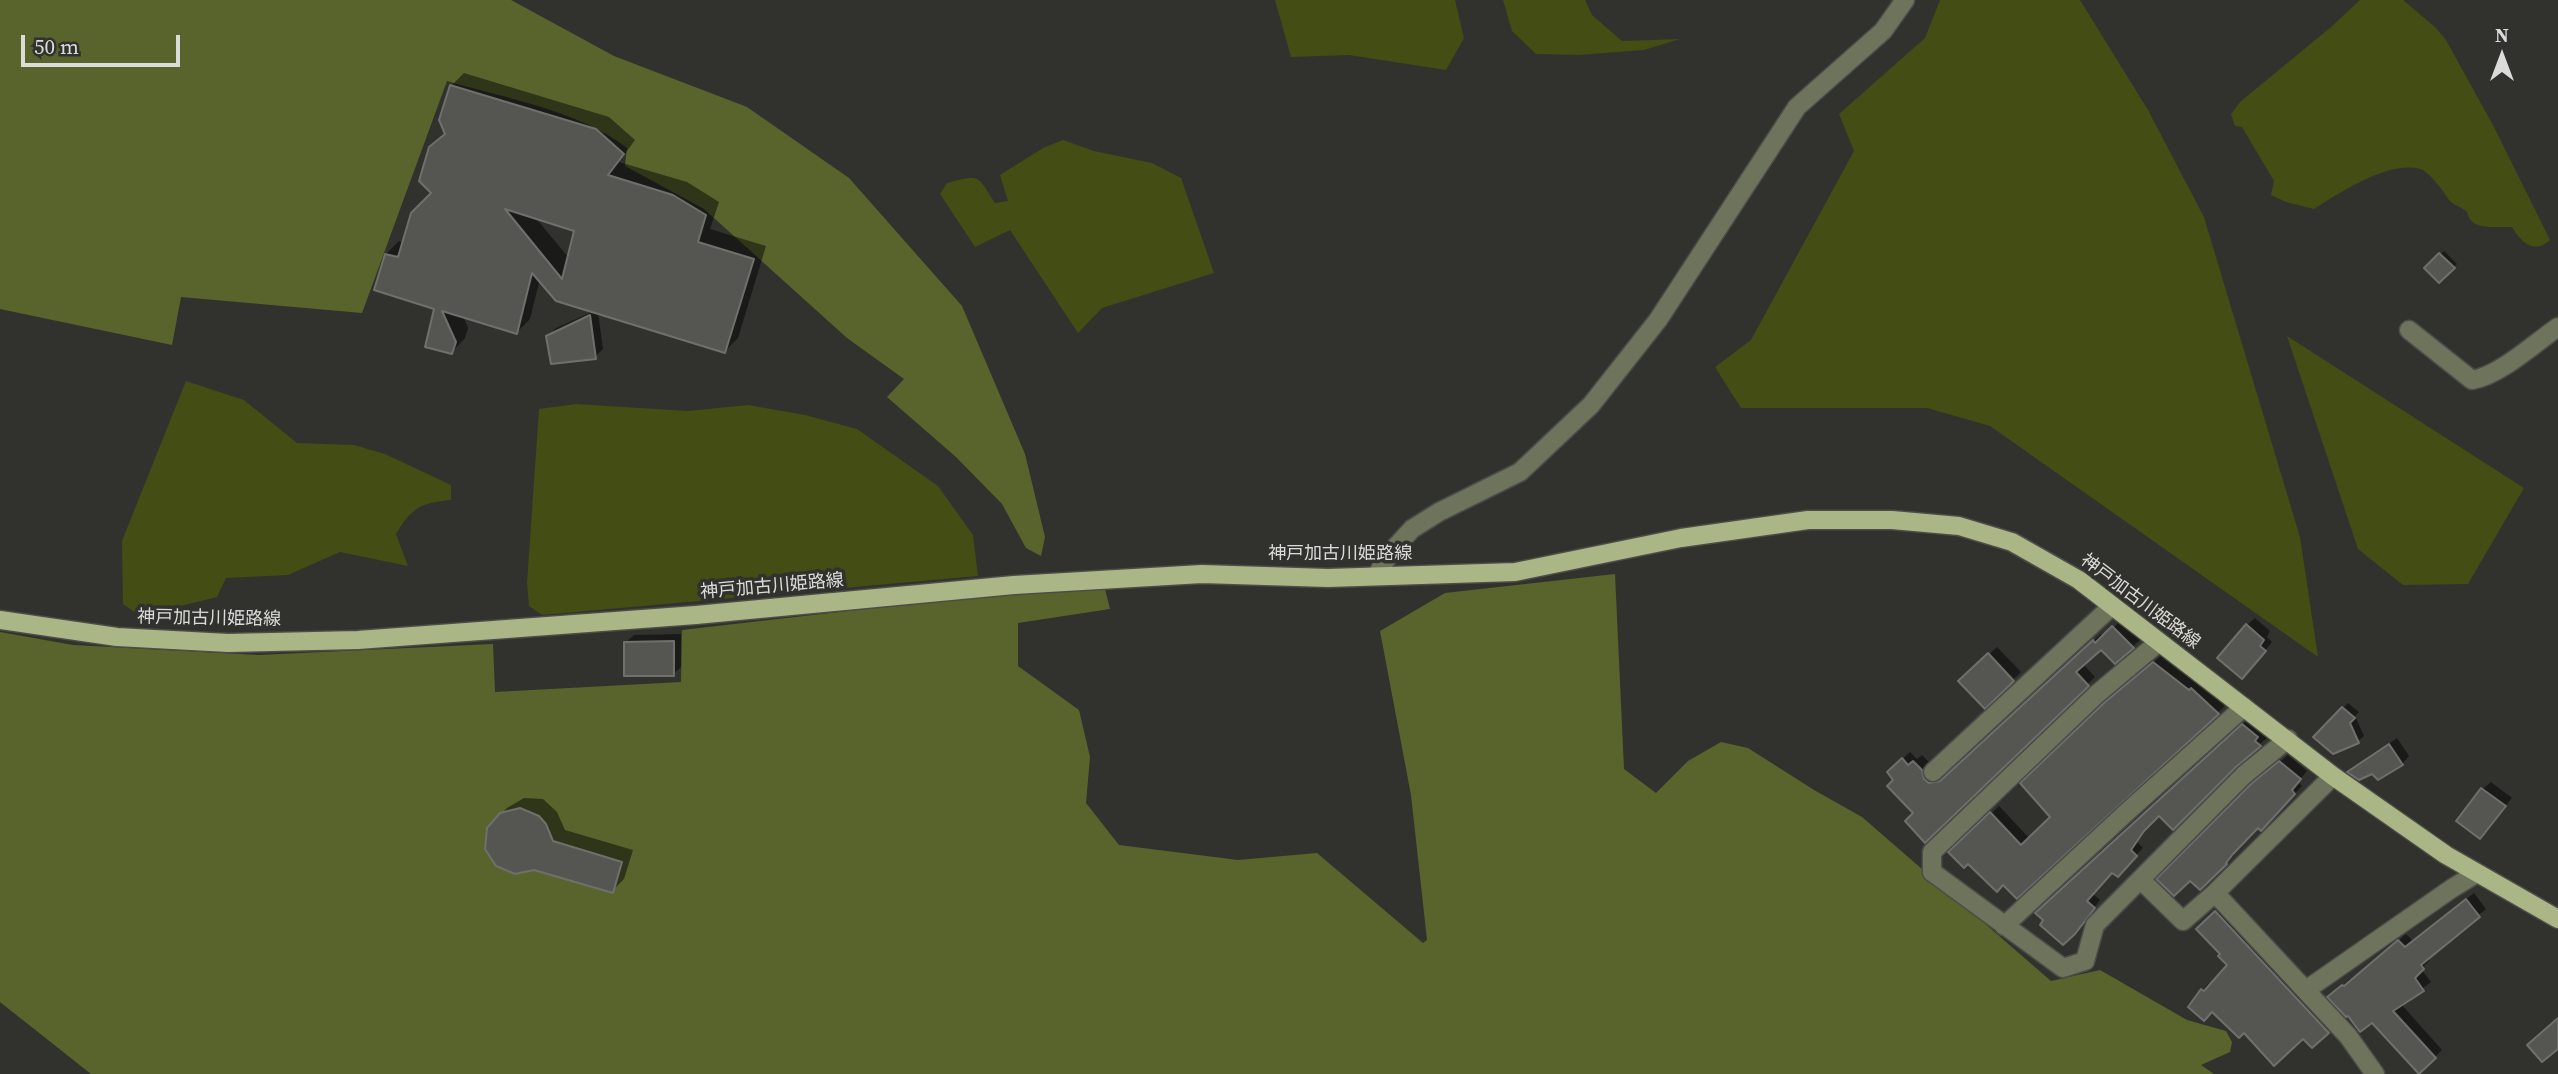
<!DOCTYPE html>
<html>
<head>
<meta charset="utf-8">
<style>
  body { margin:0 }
  #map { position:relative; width:2558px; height:1074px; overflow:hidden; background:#31322d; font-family:"Source Serif 4",serif }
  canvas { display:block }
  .north { position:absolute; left:2467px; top:21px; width:70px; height:70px; -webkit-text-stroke:5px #31322d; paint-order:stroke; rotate:0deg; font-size:19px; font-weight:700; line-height:28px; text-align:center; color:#dbdcd9 }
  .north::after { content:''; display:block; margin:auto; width:24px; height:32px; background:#dbdcd9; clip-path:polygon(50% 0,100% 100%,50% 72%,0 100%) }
  .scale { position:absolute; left:21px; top:35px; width:159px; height:32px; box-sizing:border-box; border:4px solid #dbdcd9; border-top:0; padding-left:9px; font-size:21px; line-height:24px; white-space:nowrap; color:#dbdcd9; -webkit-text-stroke:5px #31322d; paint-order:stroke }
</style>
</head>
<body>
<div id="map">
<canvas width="2558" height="1074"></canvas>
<div class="north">N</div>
<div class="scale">50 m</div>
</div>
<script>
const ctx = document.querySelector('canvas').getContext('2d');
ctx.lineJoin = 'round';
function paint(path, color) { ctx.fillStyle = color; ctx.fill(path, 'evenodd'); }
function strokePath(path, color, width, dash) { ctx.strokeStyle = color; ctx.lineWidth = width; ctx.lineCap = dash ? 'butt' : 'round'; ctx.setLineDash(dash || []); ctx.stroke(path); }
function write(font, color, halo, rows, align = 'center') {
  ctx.font = font + ' "Source Serif 4","Noto Sans JP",serif'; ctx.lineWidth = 7; ctx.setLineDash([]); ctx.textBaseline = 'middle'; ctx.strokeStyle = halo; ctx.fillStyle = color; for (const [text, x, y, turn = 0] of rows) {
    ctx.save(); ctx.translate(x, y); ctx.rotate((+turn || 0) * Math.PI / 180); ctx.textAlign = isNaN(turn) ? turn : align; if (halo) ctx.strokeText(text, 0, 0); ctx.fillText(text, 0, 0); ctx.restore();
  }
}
paint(new Path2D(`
  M 0,0 L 511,0 L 614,56 L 747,107 L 849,178 L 962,306 L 1025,454 L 1045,537 L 1041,556 L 1026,548 L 1002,504 L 956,457 L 887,397 L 904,379 L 847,338 L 704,209 L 625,166 L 627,148 C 580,111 504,98 447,81 L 362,313 L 181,297 L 172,345 L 0,309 Z
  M 1615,574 L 1624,769 L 1656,793 L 1688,761 L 1721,742 L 1748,748 L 1814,790 L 1862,817 L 2051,981 L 2100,970 L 2187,1020 L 2226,1031 L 2232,1042 L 2230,1052 L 2201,1065 L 2214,1074 L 91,1074 L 0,1002 L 0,632 L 73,645 L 259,655 L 493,644 L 495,692 L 681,682 L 682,630 L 996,594 L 1105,589 L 1110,609 L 1018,623 L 1018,666 L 1079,710 L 1090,757 L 1086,803 L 1119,845 L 1238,860 L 1317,853 L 1423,943 L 1427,940 L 1411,795 L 1380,631 L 1445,593 Z`), '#59642d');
paint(new Path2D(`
  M 1275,0 L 1455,0 L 1464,38 L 1446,70 L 1349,55 L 1291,57 Z
  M 1503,0 L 1585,0 L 1592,15 L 1622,41 L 1680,39 L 1644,50 L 1579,55 L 1536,54 L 1512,31 Z
  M 1940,0 L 2080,0 L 2148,110 L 2204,217 L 2300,537 L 2318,657 L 1990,426 L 1927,408 L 1741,408 L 1715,367 L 1751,340 L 1854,151 L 1839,114 L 1925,38 Z
  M 2360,0 L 2403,0 L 2435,27 L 2446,40 L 2494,127 L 2550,240 C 2534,255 2521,242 2512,227 C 2496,226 2471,232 2467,212 C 2462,207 2453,205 2449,200 C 2445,193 2429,171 2420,169 C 2389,160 2339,193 2314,209 L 2286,202 L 2271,195 L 2274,181 L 2242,127 L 2235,126 L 2231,114 L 2240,102 L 2331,27 Z
  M 1063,140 L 1094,151 L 1152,163 L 1181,178 L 1214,273 L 1102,308 L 1078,333 L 1010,230 L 975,247 L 940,194 L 947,183 C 981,174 977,175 995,203 L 1008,201 L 1000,175 L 1043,148 Z
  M 2287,336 L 2524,488 L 2468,584 L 2403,585 L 2358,549 Z
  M 186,381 L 244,400 L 297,443 L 354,445 L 385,454 L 451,485 L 451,500 C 421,503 412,507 396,534 L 408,566 L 340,552 L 288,575 L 226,578 L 217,597 L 140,616 L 123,604 L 122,541 Z
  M 576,404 L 688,411 L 748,405 L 805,415 L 857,429 L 938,486 L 973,535 L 978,576 L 542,615 L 529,606 L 527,583 L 539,409 Z`), '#434d14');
paint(new Path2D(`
  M 464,73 L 609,117 L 635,140 L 619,162 L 687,182 L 719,202 L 710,229 L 766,246 L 738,338 L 725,351 L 598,312 L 603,349 L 595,357 L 548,336 L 556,328 L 594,311 L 540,279 L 530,319 L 517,332 L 463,316 L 468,328 L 465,338 L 452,352 L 437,308 L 386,254 L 399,241 L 404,243 L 434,193 L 430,148 L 446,133 L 451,86 ZM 534,216 L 576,229 L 569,258 Z
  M 2444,251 L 2457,264 L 2439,281 L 2426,268 Z
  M 2255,618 L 2270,631 L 2267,637 L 2272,642 L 2250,669 L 2247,625 Z
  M 2121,620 L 2140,640 L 2115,662 L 2101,647 L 2083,664 L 2095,677 L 1925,840 L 1915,813 L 1889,772 L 1910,752 L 1917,759 L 1922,755 L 1929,762 L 1931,772 L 1937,776 L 1949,774 L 2101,634 L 2104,637 Z
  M 681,634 L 681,667 L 673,674 L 626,642 L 634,635 Z
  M 1997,647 L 2021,672 L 1985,706 L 1961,681 Z
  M 2162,655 L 2197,683 L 2199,682 L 2226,705 L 2017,896 L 2003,883 L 1951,852 L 1999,806 L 2030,839 L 2052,817 L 2114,695 Z
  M 2348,703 L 2359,712 L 2355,716 L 2364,736 L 2358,741 L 2333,752 L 2316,737 Z
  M 2250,718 L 2263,729 L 2260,733 L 2267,738 L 2235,765 L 2159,814 L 2150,823 L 2137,842 L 2143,848 L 2118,874 L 2112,871 L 2092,893 L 2100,900 L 2082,924 L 2045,920 L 2044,906 Z
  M 2397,738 L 2409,756 L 2402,764 L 2372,772 L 2350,772 Z
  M 2288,755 L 2307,771 L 2298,782 L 2302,786 L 2261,829 L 2258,826 L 2232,854 L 2234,855 L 2200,888 L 2262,776 Z
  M 2491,782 L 2512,798 L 2487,829 L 2483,789 Z
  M 524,798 L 543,799 L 557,812 L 565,830 L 633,850 L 624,879 L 612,891 L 534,868 L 515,872 L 505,870 L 490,857 L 494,821 L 507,808 Z
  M 2474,893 L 2486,909 L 2427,957 L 2430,960 L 2421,969 L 2431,982 L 2401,1004 L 2442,1050 L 2419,1072 L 2373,1021 L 2337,990 L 2350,979 L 2352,980 L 2406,934 L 2413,941 Z
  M 2223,905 L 2335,1024 L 2312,1046 L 2304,1037 L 2244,1031 L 2202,990 L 2209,983 L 2212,984 L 2229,965 L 2223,954 L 2199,929 Z`), '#0007');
const building = new Path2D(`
  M 450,85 L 596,129 L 624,154 L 608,175 L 673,195 L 706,215 L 698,242 L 754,259 L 725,353 L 556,301 L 532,273 L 517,334 L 442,311 L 456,342 L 452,354 L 425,347 L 434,309 L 374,290 L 385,254 L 398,257 L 411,213 L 431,193 L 419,181 L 429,147 L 445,134 L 439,120 ZM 505,209 L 574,231 L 562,279 Z
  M 2439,253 L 2455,268 L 2439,283 L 2424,268 Z
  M 590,315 L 596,359 L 551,364 L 546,336 Z
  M 2246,624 L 2264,640 L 2260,646 L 2266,651 L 2242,679 L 2217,658 Z
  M 2112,626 L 2134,648 L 2115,664 L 2101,650 L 2076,672 L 2089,686 L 1925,843 L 1905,821 L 1913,813 L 1887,786 L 1893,780 L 1887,772 L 1902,758 L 1908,765 L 1913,761 L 1922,770 L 1924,779 L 1929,783 L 1940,781 L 2093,640 L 2095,643 Z
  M 674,641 L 674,676 L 624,676 L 624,642 Z
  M 1988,653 L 2014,681 L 1985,709 L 1958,681 Z
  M 2153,662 L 2189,690 L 2191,688 L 2219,714 L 2017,899 L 2003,885 L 1997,892 L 1968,864 L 1964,868 L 1948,852 L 1990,812 L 2021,845 L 2050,817 L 2020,783 L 2105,702 Z
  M 2342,707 L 2355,718 L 2350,723 L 2359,743 L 2333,754 L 2313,737 Z
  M 2242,724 L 2258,737 L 2255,741 L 2261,746 L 2236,767 L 2173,830 L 2159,816 L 2144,831 L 2131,850 L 2137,856 L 2118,877 L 2112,873 L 2087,901 L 2095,908 L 2075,934 L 2063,945 L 2040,925 L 2043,920 L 2035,913 Z
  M 2389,744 L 2403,765 L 2378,780 L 2372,774 L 2359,780 L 2347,772 Z
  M 2279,761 L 2301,779 L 2292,790 L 2295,794 L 2261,831 L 2258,828 L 2233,854 L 2226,863 L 2227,864 L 2200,890 L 2190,881 L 2174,896 L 2156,879 L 2252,783 Z
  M 2481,788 L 2506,806 L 2480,839 L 2456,821 Z
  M 520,808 L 539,816 L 546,824 L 553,841 L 622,862 L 613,893 L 534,870 L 515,874 L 496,866 L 485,849 L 487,828 L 500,813 Z
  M 2466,899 L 2480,917 L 2421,965 L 2424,969 L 2415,978 L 2424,991 L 2393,1011 L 2436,1058 L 2419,1074 L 2372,1023 L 2360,1032 L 2348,1016 L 2346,1017 L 2327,997 L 2342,985 L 2344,986 L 2398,940 L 2405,947 Z
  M 2215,911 L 2329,1033 L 2312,1048 L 2303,1039 L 2274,1066 L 2244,1033 L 2239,1038 L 2212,1012 L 2204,1021 L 2188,1007 L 2201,989 L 2204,991 L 2227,965 L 2218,956 L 2220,954 L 2196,929 Z
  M 2558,1018 L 2558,1049 L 2542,1062 L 2527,1045 Z`);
paint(building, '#555651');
strokePath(building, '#6f706b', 2);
const minor = new Path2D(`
  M 2409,330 L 2472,380 C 2499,376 2535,343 2558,327
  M 1376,576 L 1390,553 L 1412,529 L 1439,512 L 1520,472 L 1591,405 L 1658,320 L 1797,107 L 1883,31 L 1905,0
  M 2159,642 L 2097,694 L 1932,852 L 1932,872 L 2063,968 L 2085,961 L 2095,925 L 2244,775 L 2288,739
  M 1933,772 L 2112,606
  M 2333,776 L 2215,893 L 2348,1036 L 2375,1074
  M 2141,880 L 2183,921 L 2215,893
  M 2004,926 L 2128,811 L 2244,707
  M 2306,990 L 2451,889 L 2477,873`);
const major = new Path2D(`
  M 0,620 L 117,637 L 228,643 L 358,640 L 696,615 L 1014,585 L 1202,574 L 1328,578 L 1515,572 L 1681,538 L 1808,520 L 1892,520 L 1959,526 L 2012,542 L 2079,580 L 2333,776 L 2446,855 L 2558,919`);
strokePath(minor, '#4c4d49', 21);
strokePath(major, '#4c4d49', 21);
strokePath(minor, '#6e745c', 18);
strokePath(major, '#aab685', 18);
write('18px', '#dbdcd9', '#31322d', [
  ["神戸加古川姫路線",1340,554],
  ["神戸加古川姫路線",772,587,-5],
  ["神戸加古川姫路線",2140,602,37],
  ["神戸加古川姫路線",209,619,1]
]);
</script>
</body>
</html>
